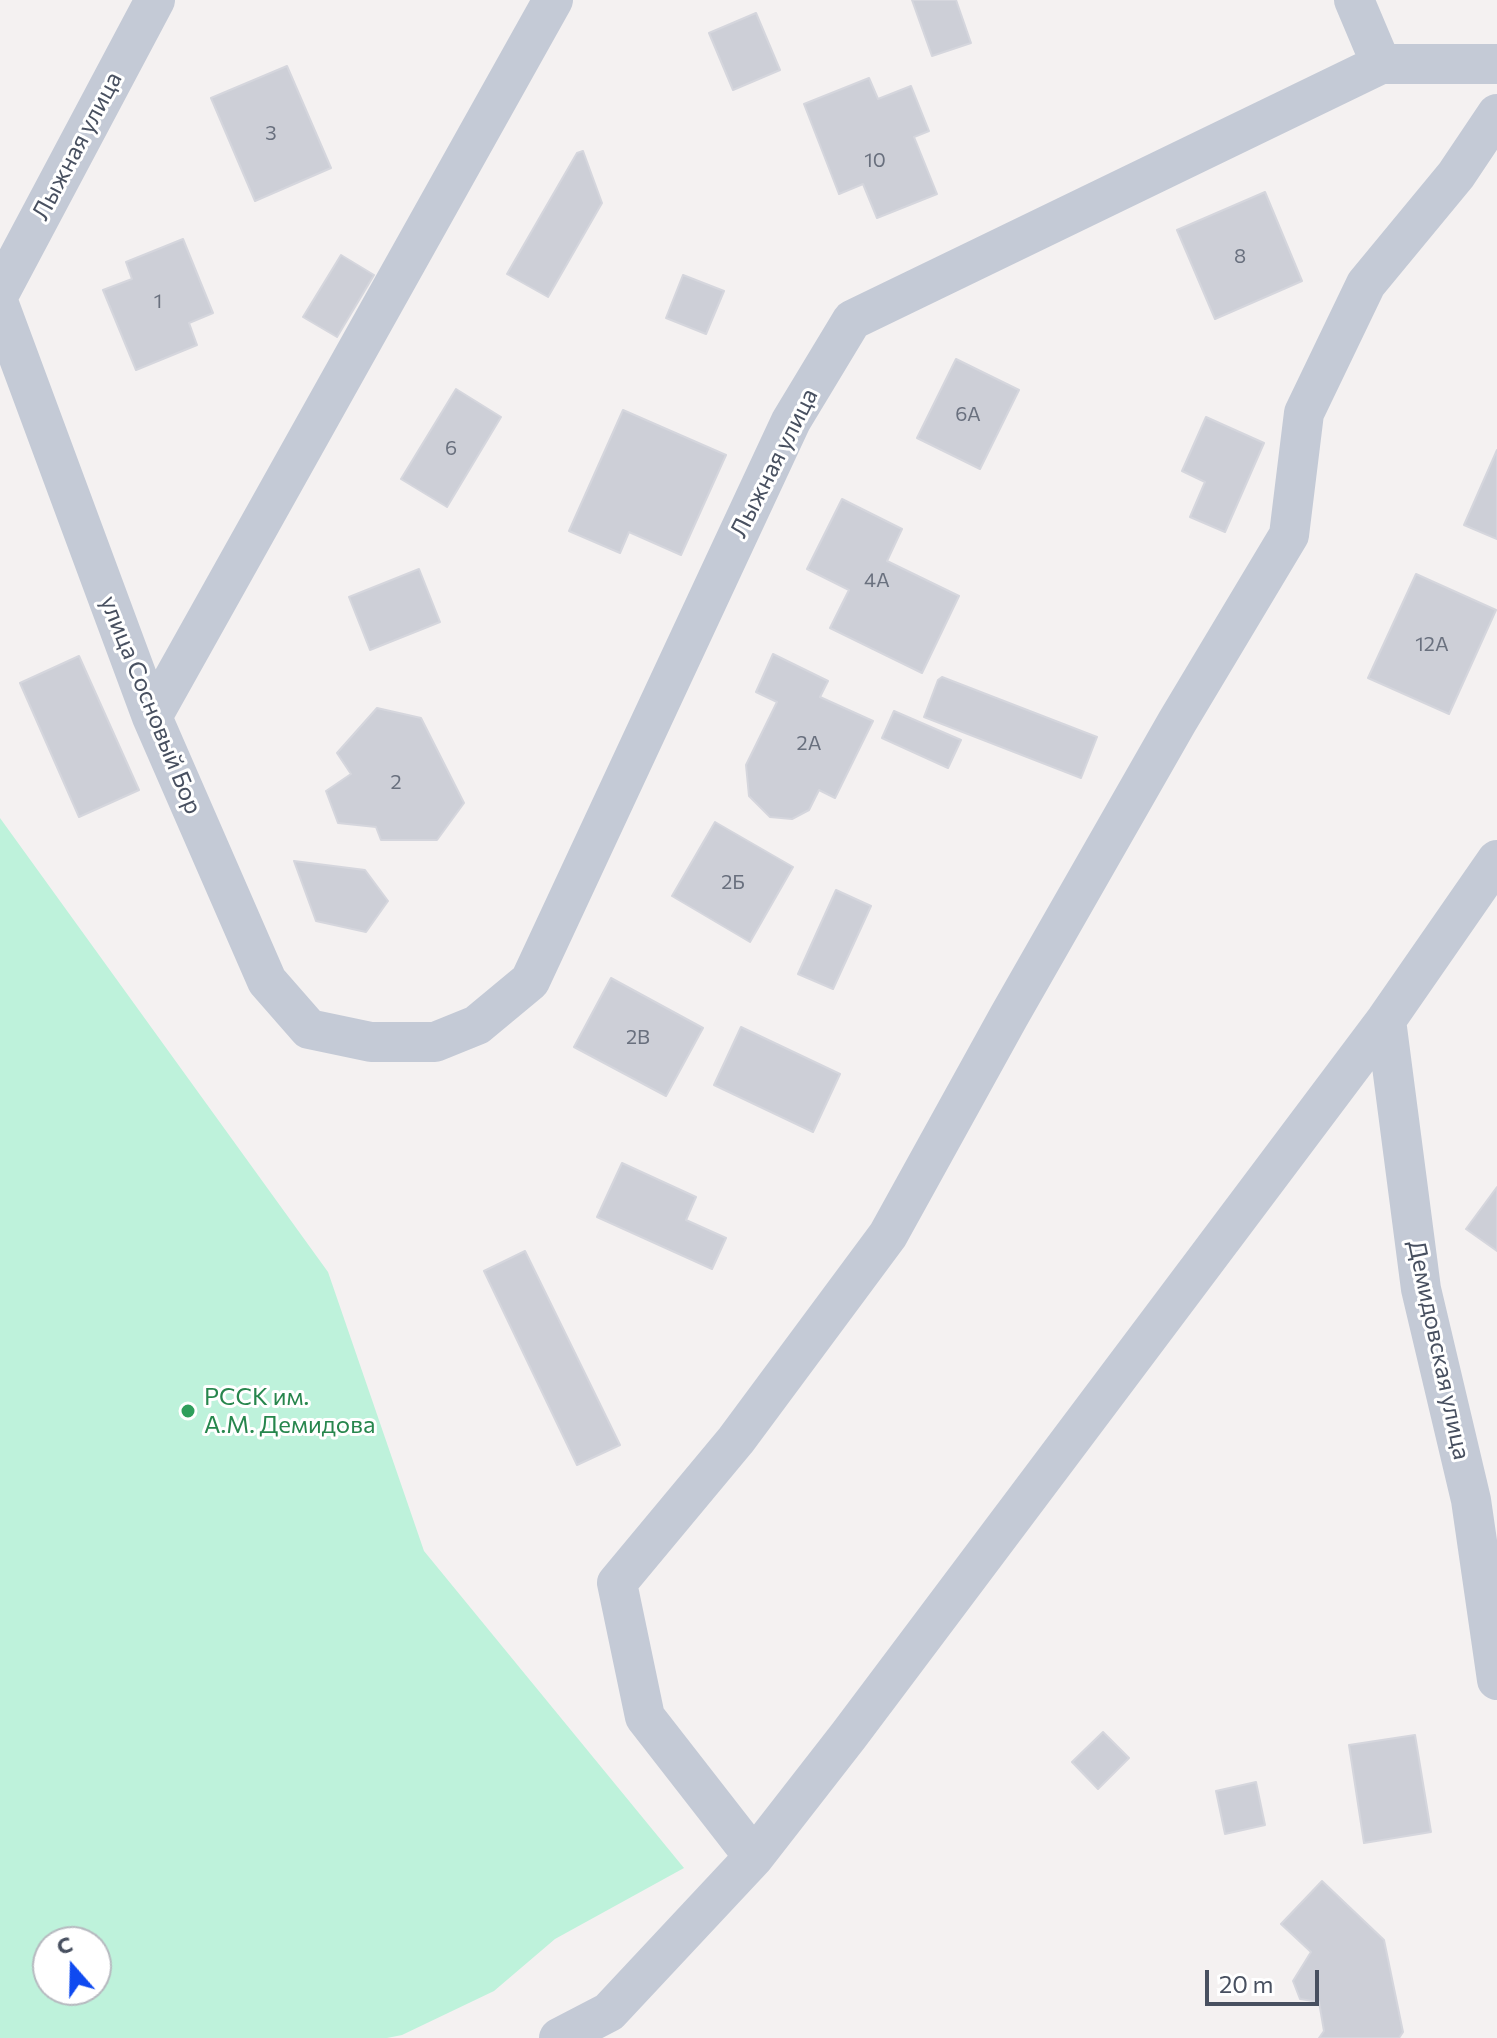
<!DOCTYPE html>
<html>
<head>
<meta charset="utf-8">
<style>
  body { margin:0 }
  #map { position:relative; width:1497px; height:2038px; overflow:hidden; background:#f4f1f1; font-family:Commissioner,sans-serif }
  canvas { display:block }
  .north { position:absolute; left:32px; top:1926px; width:80px; height:80px; box-sizing:border-box; background:#fff; border:2px solid #b6b9bf; border-radius:50%; rotate:340deg; font-size:22px; font-weight:700; line-height:32px; text-align:center; color:#485060 }
  .north::after { content:''; display:block; margin:auto; width:28px; height:36px; background:#0f4af0; clip-path:polygon(50% 0,100% 100%,50% 72%,0 100%) }
  .scale { position:absolute; left:1205px; top:1970px; width:114px; height:36px; box-sizing:border-box; border:4px solid #485060; border-top:0; padding-left:10px; font-size:24px; line-height:28px; white-space:nowrap; color:#485060; -webkit-text-stroke:6px #fff; paint-order:stroke }
</style>
</head>
<body>
<div id="map">
<canvas width="1497" height="2038"></canvas>
<div class="north">С</div>
<div class="scale">20 m</div>
</div>
<script>
const ctx = document.querySelector('canvas').getContext('2d');
ctx.lineJoin = 'round';
function paint(path, color) { ctx.fillStyle = color; ctx.fill(path, 'evenodd'); }
function strokePath(path, color, width, dash) { ctx.strokeStyle = color; ctx.lineWidth = width; ctx.lineCap = dash ? 'butt' : 'round'; ctx.setLineDash(dash || []); ctx.stroke(path); }
function write(font, color, halo, rows, align = 'center') {
  ctx.font = font + ' Commissioner,sans-serif'; ctx.lineWidth = 6; ctx.setLineDash([]); ctx.textBaseline = 'middle'; ctx.strokeStyle = halo; ctx.fillStyle = color; for (const [text, x, y, turn = 0] of rows) {
    ctx.save(); ctx.translate(x, y); ctx.rotate((+turn || 0) * Math.PI / 180); ctx.textAlign = isNaN(turn) ? turn : align; if (halo) ctx.strokeText(text, 0, 0); ctx.fillText(text, 0, 0); ctx.restore();
  }
}
paint(new Path2D(`
  M 0,818 L 328,1272 L 424,1551 L 684,1868 L 555,1939 L 494,1991 L 402,2035 L 387,2038 L 0,2038 ZM 96,1942 L 96,1990 L 48,1990 L 48,1942 Z`), '#bef2db');
const building = new Path2D(`
  M 912,0 L 956,0 L 971,43 L 932,56 Z
  M 756,13 L 780,70 L 733,90 L 709,33 Z
  M 287,66 L 331,168 L 255,201 L 211,98 Z
  M 869,78 L 878,99 L 911,86 L 929,131 L 914,137 L 937,194 L 877,218 L 863,184 L 839,194 L 804,104 Z
  M 583,151 L 602,203 L 548,297 L 507,274 L 577,153 Z
  M 1265,192 L 1302,281 L 1215,319 L 1177,230 Z
  M 183,239 L 213,313 L 189,323 L 197,345 L 136,370 L 103,290 L 132,279 L 126,262 Z
  M 341,255 L 374,275 L 337,337 L 303,317 Z
  M 683,275 L 724,291 L 706,334 L 666,318 Z
  M 956,359 L 1019,390 L 980,469 L 917,438 Z
  M 456,389 L 501,417 L 447,507 L 401,479 Z
  M 623,410 L 726,455 L 681,555 L 629,532 L 620,553 L 569,531 Z
  M 1206,417 L 1264,443 L 1225,532 L 1190,517 L 1205,482 L 1182,471 Z
  M 1497,450 L 1497,539 L 1464,525 Z
  M 842,499 L 902,529 L 887,561 L 959,596 L 922,673 L 830,628 L 849,590 L 807,569 Z
  M 419,569 L 440,622 L 370,650 L 349,597 Z
  M 1416,574 L 1496,610 L 1449,714 L 1368,678 Z
  M 773,654 L 828,681 L 820,697 L 873,721 L 835,798 L 819,790 L 809,810 L 792,819 L 770,817 L 749,796 L 746,765 L 777,702 L 756,692 Z
  M 79,656 L 139,790 L 79,817 L 20,683 Z
  M 942,677 L 1097,737 L 1081,778 L 924,717 L 938,680 Z
  M 377,708 L 421,718 L 464,803 L 437,840 L 381,840 L 376,827 L 338,823 L 326,791 L 351,774 L 337,753 Z
  M 894,711 L 961,740 L 948,768 L 882,738 Z
  M 715,822 L 793,867 L 750,942 L 672,896 Z
  M 294,861 L 365,870 L 388,901 L 366,932 L 316,921 Z
  M 836,890 L 871,906 L 833,989 L 798,974 Z
  M 611,978 L 703,1028 L 666,1096 L 574,1047 Z
  M 741,1027 L 840,1074 L 813,1132 L 714,1085 Z
  M 622,1163 L 696,1197 L 686,1220 L 726,1238 L 712,1269 L 597,1217 Z
  M 1497,1187 L 1497,1251 L 1466,1229 Z
  M 525,1251 L 620,1445 L 577,1465 L 484,1271 Z
  M 1103,1732 L 1129,1758 L 1098,1789 L 1072,1762 Z
  M 1415,1735 L 1431,1832 L 1364,1843 L 1349,1745 Z
  M 1256,1782 L 1265,1825 L 1225,1834 L 1216,1791 Z
  M 1322,1881 L 1384,1940 L 1403,2032 L 1399,2038 L 1319,2038 L 1324,2031 L 1319,2002 L 1300,1999 L 1293,1981 L 1311,1952 L 1281,1924 Z`);
paint(building, '#cdcfd7');
strokePath(building, '#d5d6dd', 2);
strokePath(new Path2D(`
  M 1354,0 L 1381,64 L 1497,64
  M 0,292 L 155,0
  M 0,307 L 152,717 L 267,981 L 309,1029 L 371,1042 L 435,1042 L 477,1025 L 530,981 L 791,421 L 852,320 L 1381,64
  M 152,717 L 553,0
  M 1386,1020 L 1421,1289 L 1471,1500 L 1497,1680
  M 754,1857 L 645,1717 L 617,1583 L 736,1440 L 888,1235 L 1009,1016 L 1177,722 L 1289,535 L 1304,413 L 1366,284 L 1456,175 L 1497,114
  M 559,2038 L 609,2012 L 754,1857 L 849,1735 L 1386,1020 L 1497,860`), '#c4cad6', 40);
for (const [x, y, r, color] of [
  [188,1411,8,"#2e9e5b"]
]) { const dot = new Path2D(); dot.arc(x, y, r, 0, 2 * Math.PI); ctx.fillStyle = color; ctx.fill(dot); strokePath(dot, '#fff', 3); }
write('20px', '#69707e', null, [
  ["3",271,133],
  ["10",875,160],
  ["8",1240,256],
  ["1",158,301],
  ["6А",968,414],
  ["6",451,448],
  ["4А",877,580],
  ["12А",1432,644],
  ["2А",809,743],
  ["2",396,782],
  ["2Б",733,882],
  ["2В",638,1037]
]);
write('24px', '#485060', '#fff', [
  ["Лыжная улица",77,146,-62],
  ["Лыжная улица",774,463,-63],
  ["улица Сосновый Бор",151,705,68],
  ["Демидовская улица",1439,1350,78]
]);
write('24px', '#27864d', '#fff', [
  ["РССК им.",204,1397],
  ["А.М. Демидова",204,1425]
], 'left');
</script>
</body>
</html>
